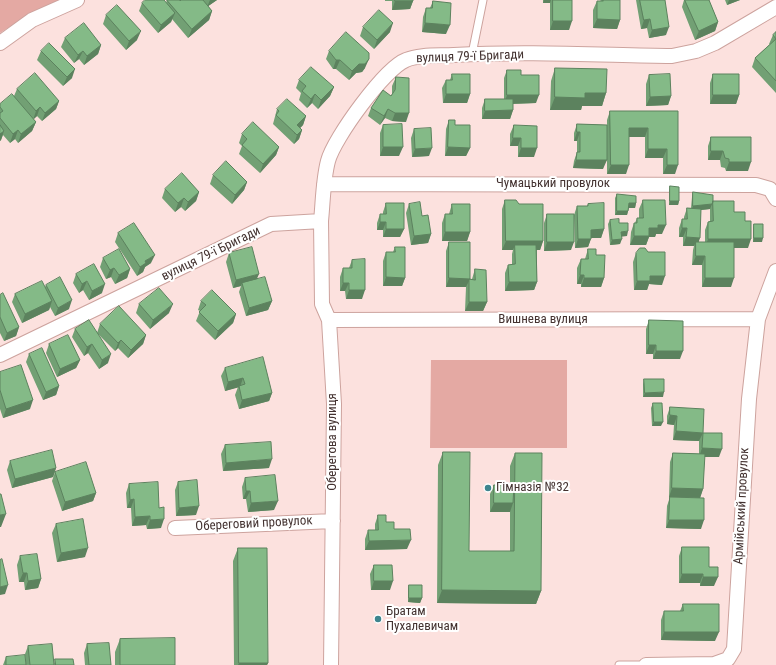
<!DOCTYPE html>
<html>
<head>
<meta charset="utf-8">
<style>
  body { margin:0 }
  canvas { display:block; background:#fce1de }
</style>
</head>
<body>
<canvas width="776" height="665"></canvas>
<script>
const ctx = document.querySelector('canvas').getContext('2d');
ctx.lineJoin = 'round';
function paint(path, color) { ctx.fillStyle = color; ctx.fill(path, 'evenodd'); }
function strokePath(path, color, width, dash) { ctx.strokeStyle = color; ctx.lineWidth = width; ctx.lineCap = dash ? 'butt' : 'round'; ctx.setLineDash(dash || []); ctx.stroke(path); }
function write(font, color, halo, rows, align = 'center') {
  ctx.font = font + ' "Roboto Condensed",sans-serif'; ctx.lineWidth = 4; ctx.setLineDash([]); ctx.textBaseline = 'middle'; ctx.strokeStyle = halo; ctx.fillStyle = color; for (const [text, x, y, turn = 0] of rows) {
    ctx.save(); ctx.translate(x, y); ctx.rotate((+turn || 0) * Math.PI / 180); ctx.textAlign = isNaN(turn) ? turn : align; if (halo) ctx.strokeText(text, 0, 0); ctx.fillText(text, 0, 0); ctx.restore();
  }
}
paint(new Path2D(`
  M 0,0 L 61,0 L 28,15 L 0,33 Z
  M 431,360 L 567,360 L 567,448 L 430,448 Z`), '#e4a9a3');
const service = new Path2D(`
  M 472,54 L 483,0
  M 619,665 L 646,665`);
const minor = new Path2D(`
  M 0,43 L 32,20 L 77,0
  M 324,184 L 756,185 L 770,189 L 776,199
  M 321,221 L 322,304 L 329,320 L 334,404 L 331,665
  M 329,320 L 758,319
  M 0,355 L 271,224 L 321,221 C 323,202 323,180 328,161 C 334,138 385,68 406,60 C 420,54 439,56 454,55 C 526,51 600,55 672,56 L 696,51 L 715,43 L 776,7
  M 175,528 L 333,521
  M 646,665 L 714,664 L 728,659 L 734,649 L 749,399 L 758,319 L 776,271`);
strokePath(service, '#cda39e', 9);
strokePath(minor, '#cda39e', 16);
strokePath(service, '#fff', 7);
strokePath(minor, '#fff', 14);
paint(new Path2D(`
  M 167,0 L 180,1 L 181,0 L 217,0 L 208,6 L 212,11 L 209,20 L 188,38 L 172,19 L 171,22 L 158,33 L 139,11 L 142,3 L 166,3 Z
  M 385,0 L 413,0 L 413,1 L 410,9 L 392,10 L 392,1 L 385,1 Z
  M 543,0 L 572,0 L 569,30 L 550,30 L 550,3 L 543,3 Z
  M 601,0 L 620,0 L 620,20 L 617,29 L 593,28 L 593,10 L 597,1 L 600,1 Z
  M 636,0 L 665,0 L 666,35 L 649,38 L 647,28 L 641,29 Z
  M 684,0 L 709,0 L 718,22 L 715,31 L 695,40 L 682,7 Z
  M 725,0 L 740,0 L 727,5 Z
  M 433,1 L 446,34 L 422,32 L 423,17 L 426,8 L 430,8 Z
  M 106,15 L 137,40 L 126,50 L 103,24 Z
  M 363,27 L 390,32 L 374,49 L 360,36 Z
  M 776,32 L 776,93 L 752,67 L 755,58 L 770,44 L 769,44 L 773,35 Z
  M 65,38 L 101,45 L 98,54 L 84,65 L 79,59 L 74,63 L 61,47 Z
  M 41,51 L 72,78 L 63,86 L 37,60 Z
  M 329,51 L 365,68 L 362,72 L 356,73 L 349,80 L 336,69 L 333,69 L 326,59 Z
  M 555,68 L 606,93 L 602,106 L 582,106 L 581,110 L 550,110 L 551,81 Z
  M 507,70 L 521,75 L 536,103 L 513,104 L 513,110 L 510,119 L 482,119 L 482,108 L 485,99 L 504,99 L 504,78 Z
  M 452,74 L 470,94 L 467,103 L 443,103 L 442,88 L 446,80 L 450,80 Z
  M 713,74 L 739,95 L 736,104 L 710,104 L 710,83 Z
  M 649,75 L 671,96 L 668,105 L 646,106 L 646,84 Z
  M 396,77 L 406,122 L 392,121 L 385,118 L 380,125 L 368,116 L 371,108 L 391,96 L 392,94 L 392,86 Z
  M 299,80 L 334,87 L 330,96 L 318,109 L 312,103 L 307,108 L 299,100 L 301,93 L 296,88 Z
  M 17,89 L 59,101 L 56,109 L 42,121 L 37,116 L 33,119 L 36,122 L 32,131 L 18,143 L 15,139 L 10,143 L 3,135 L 1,140 L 0,141 L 0,104 L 14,96 Z
  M 277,109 L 306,116 L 303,125 L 300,128 L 302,130 L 299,139 L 294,144 L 273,124 Z
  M 610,111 L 678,111 L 675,174 L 663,174 L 663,158 L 645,158 L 645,137 L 629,137 L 626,174 L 607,174 L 607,125 L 603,169 L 573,168 L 574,161 L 577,152 L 577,141 L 574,141 L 574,133 L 577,124 L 607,125 L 607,120 Z
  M 449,120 L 455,125 L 470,148 L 466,156 L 445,156 L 446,129 Z
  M 383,125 L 399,156 L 380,156 L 380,133 Z
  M 514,125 L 534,157 L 518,157 L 518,146 L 510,146 L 510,134 Z
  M 414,129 L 429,156 L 412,157 L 411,138 Z
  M 242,134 L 279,147 L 276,155 L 260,173 L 239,154 L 242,146 L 239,143 Z
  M 711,137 L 748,171 L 726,171 L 725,168 L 721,167 L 720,160 L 708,160 L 708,146 Z
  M 213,175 L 247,182 L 244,190 L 232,204 L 210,184 Z
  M 670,186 L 679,201 L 678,205 L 669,205 L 669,191 Z
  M 165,189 L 199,192 L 196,201 L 185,211 L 181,207 L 175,212 L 162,198 Z
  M 693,192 L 734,212 L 745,221 L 748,248 L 734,248 L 731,287 L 702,287 L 702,265 L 692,265 L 693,250 L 694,246 L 683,246 L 683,237 L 679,237 L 679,228 L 682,219 L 684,219 L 684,217 L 687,208 L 691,208 L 692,197 ZM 710,209 L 710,221 L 708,222 L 705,230 L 705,242 L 699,242 L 701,210 Z
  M 617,194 L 636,203 L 635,208 L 629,208 L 628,211 L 627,215 L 615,215 L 615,198 Z
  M 505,200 L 543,241 L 540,250 L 537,250 L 537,282 L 534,290 L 505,291 L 505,273 L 508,265 L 512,264 L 512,254 L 513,250 L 502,250 L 502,209 Z
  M 643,200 L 662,234 L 656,234 L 655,237 L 649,237 L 646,245 L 630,245 L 631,232 L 634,223 L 635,223 L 637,218 L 639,218 L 639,209 Z
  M 386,203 L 404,229 L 400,237 L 383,237 L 383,230 L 377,230 L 377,223 L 380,214 L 383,214 L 383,212 Z
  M 409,204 L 422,216 L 431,234 L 428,243 L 411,245 L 406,213 Z
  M 452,204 L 470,232 L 467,241 L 442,241 L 442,223 L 445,214 L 449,214 Z
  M 588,204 L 604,229 L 601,238 L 591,238 L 588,247 L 575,248 L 574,215 L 577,206 L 587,206 Z
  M 547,214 L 571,250 L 544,251 L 544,223 Z
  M 610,220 L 619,223 L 627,236 L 621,236 L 620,244 L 610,245 L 608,224 Z
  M 754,224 L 762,242 L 753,242 L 753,228 Z
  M 118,233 L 151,263 L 145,267 L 143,272 L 137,276 L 115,242 Z
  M 449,242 L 469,279 L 472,279 L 475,269 L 487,302 L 483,311 L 465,311 L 466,287 L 446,287 L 446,251 Z
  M 395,247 L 405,278 L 402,286 L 383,286 L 383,261 L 386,252 L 393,252 Z
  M 588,249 L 596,255 L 604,278 L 601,287 L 581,287 L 581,284 L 577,284 L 577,268 L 581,259 L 585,259 Z
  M 229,253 L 257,279 L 272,301 L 268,310 L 246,316 L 239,292 L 241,286 L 233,288 L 226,262 Z
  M 636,253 L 662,285 L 649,284 L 647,290 L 634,290 L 633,262 Z
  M 103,258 L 130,269 L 127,278 L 115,284 L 111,277 L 106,279 L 100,267 Z
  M 352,260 L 362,299 L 346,299 L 345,291 L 340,291 L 340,277 L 343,268 L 349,268 Z
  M 76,274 L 102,293 L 89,300 L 83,290 L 79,293 L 73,283 Z
  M 46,285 L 69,309 L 55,316 L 50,307 L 49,310 L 22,323 L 12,302 L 15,294 L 45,287 Z
  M 0,295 L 19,327 L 16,336 L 4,341 L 0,333 Z
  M 201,301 L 236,314 L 233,323 L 215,340 L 196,321 L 200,311 L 198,310 Z
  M 139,304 L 169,313 L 150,329 L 136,313 Z
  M 649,320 L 680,359 L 653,359 L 653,354 L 646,354 L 646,329 Z
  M 100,324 L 146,335 L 143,344 L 128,358 L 118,348 L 115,351 L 98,334 L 108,363 L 99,369 L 88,353 L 84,356 L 72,337 L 75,329 L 97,333 Z
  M 49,344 L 80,360 L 76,368 L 57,377 L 46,353 Z
  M 29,354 L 59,386 L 56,395 L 43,400 L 26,362 Z
  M 225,368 L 272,393 L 269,401 L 239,409 L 235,395 L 238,387 L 225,391 L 221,376 Z
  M 0,372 L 30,409 L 3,418 L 0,409 Z
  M 644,379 L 663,397 L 643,397 L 643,384 Z
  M 653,403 L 661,426 L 652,426 L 651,408 Z
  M 670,407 L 703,433 L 719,457 L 704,457 L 703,489 L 700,498 L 669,497 L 670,462 L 673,453 L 699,454 L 699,441 L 673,440 L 674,425 L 667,424 L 667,416 Z
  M 225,445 L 269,468 L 223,471 L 221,454 Z
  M 443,452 L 469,551 L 510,551 L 510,512 L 490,512 L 490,494 L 494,485 L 510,485 L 510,466 L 515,453 L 541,591 L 536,604 L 437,603 L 438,465 Z
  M 10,461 L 56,468 L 53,477 L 12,488 L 7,470 Z
  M 55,472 L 96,493 L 93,501 L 62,511 L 52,481 Z
  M 245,478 L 274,510 L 248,512 L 246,499 L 243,499 L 242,487 Z
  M 178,482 L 196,515 L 176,516 L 175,490 Z
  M 129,484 L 159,508 L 161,528 L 147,529 L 146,525 L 132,526 L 131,508 L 127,508 L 126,493 Z
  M 670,497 L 701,529 L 666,528 L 667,506 Z
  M 378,515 L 386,522 L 407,549 L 365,550 L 365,539 L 368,530 L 375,530 L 375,524 Z
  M 56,524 L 85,557 L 57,562 L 52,533 Z
  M 682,547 L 714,586 L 700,586 L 700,583 L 679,583 L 679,556 Z
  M 238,548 L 268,663 L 267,665 L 234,665 L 233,561 Z
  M 20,556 L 41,579 L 38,588 L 25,590 L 24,582 L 19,582 L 17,565 Z
  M 374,565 L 390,590 L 371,590 L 370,574 Z
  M 409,585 L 422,598 L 420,603 L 408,602 L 408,589 Z
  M 683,604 L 715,641 L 661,640 L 661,620 L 664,611 L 680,611 Z
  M 120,639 L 175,665 L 115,665 L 115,652 Z
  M 87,644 L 111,665 L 85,665 L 84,653 Z
  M 28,646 L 54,664 L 55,659 L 74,665 L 26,665 L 25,654 Z
  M 6,657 L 26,665 L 3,665 Z`), '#72a074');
paint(new Path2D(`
  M 210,0 L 217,0 L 207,7 Z
  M 544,0 L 551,0 L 550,3 L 543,3 Z
  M 729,0 L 740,0 L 727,5 Z
  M 395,1 L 413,1 L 410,9 L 392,10 Z
  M 212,11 L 209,20 L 188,38 L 192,29 Z
  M 175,13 L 171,22 L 158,33 L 161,25 Z
  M 597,19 L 620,20 L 617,29 L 593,28 Z
  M 650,19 L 647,28 L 641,29 L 644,20 Z
  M 553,21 L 572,21 L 569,30 L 550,30 Z
  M 718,22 L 715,31 L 695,40 L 699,31 Z
  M 393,23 L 390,32 L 374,49 L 377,40 Z
  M 425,23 L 450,25 L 446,34 L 422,32 Z
  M 669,27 L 666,35 L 649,38 L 652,30 Z
  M 141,31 L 137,40 L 126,50 L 129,41 Z
  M 101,45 L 98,54 L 84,65 L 87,56 Z
  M 83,51 L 79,59 L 74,63 L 78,55 Z
  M 369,59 L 365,68 L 362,72 L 356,73 L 349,80 L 352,71 L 359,64 Z
  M 336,60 L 340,60 L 336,69 L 333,69 Z
  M 75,69 L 72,78 L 63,86 L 67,77 Z
  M 334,87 L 330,96 L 318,109 L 321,100 Z
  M 585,93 L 606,93 L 602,106 L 582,106 L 581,110 L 550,110 L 555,97 Z
  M 315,94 L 312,103 L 307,108 L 311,99 Z
  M 446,94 L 470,94 L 467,103 L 443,103 Z
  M 507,95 L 539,95 L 536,103 L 504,104 Z
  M 713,95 L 739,95 L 736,104 L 710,104 Z
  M 671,96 L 668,105 L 646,106 L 650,97 Z
  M 59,101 L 56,109 L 42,121 L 45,113 Z
  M 40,107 L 37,116 L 33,120 L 36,111 Z
  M 388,109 L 385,118 L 380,125 L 384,116 Z
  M 513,110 L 510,119 L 482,119 L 485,111 Z
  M 395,113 L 409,113 L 406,122 L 392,121 Z
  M 306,116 L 303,125 L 294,134 L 297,125 Z
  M 36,122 L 32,131 L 18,143 L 21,134 Z
  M 629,128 L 648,128 L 645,137 L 626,137 Z
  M 18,130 L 15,139 L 10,143 L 13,134 Z
  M 302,130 L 299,139 L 294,144 L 297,135 Z
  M 4,131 L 1,140 L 0,141 L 0,134 Z
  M 577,132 L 580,132 L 577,141 L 574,141 Z
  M 513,138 L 521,138 L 518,146 L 510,146 Z
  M 279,147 L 276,155 L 260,173 L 263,164 Z
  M 383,147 L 403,147 L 399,156 L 380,156 Z
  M 448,147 L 470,148 L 466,156 L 445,156 Z
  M 432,148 L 429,156 L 412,157 L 415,149 Z
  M 521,148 L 537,148 L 534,157 L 518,157 Z
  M 648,149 L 667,149 L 663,158 L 645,158 Z
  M 711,151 L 723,151 L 720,160 L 708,160 Z
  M 576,160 L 607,160 L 603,169 L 573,168 Z
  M 729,162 L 751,162 L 748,171 L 726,171 Z
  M 611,165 L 629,165 L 626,174 L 607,174 Z
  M 667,165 L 678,165 L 675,174 L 663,174 Z
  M 247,182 L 244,190 L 232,204 L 235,195 Z
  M 199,192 L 196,201 L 185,211 L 188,202 Z
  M 184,198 L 181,207 L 175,212 L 178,203 Z
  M 670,201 L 679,201 L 678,205 L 669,205 Z
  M 629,203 L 636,203 L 635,208 L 627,208 Z
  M 712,204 L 710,209 L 691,211 L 693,206 Z
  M 617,211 L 628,211 L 627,215 L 615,215 Z
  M 380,222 L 386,222 L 383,230 L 377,230 Z
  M 658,225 L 666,225 L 662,234 L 656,234 L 655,237 L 649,237 L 646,245 L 630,245 L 634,236 L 649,228 Z
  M 682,228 L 687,228 L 683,237 L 679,237 Z
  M 386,229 L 404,229 L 400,237 L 383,237 Z
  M 604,229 L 601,238 L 588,238 L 591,230 Z
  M 628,231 L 627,236 L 619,237 L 621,232 Z
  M 445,232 L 470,232 L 467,241 L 442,241 Z
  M 431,234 L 428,243 L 411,245 L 414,236 Z
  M 686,237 L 700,238 L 697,246 L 696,242 L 694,246 L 683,246 Z
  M 754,238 L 763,238 L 762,242 L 753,242 Z
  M 578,239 L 591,239 L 588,247 L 575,248 Z
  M 622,239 L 620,244 L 610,245 L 612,240 Z
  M 708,239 L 751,239 L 748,248 L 705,248 Z
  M 506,241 L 543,241 L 540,250 L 515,250 L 515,245 L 513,250 L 502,250 Z
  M 547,242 L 574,242 L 571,250 L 544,251 Z
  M 155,255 L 151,263 L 145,267 L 143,272 L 137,276 L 140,267 L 145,261 Z
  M 696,256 L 705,256 L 702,265 L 692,265 Z
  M 114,268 L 111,277 L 106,279 L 110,270 Z
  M 130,269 L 127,278 L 115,284 L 119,275 Z
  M 259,274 L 255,283 L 242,283 L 241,286 L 233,288 L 236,280 Z
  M 580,275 L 584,275 L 581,284 L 577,284 Z
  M 650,276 L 665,276 L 662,285 L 649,284 L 647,290 L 634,290 L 637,281 Z
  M 386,277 L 405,278 L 402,286 L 383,286 Z
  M 449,278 L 470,279 L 466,287 L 446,287 Z
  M 584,278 L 604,278 L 601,287 L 581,287 Z
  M 705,278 L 734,278 L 731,287 L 702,287 Z
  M 87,281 L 83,290 L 79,293 L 82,284 Z
  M 509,282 L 537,282 L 534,290 L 505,291 Z
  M 343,283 L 349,283 L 345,291 L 340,291 Z
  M 105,284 L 102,293 L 89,300 L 92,291 Z
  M 349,290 L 365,290 L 362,299 L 346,299 Z
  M 72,300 L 69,309 L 55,316 L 58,308 Z
  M 52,301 L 49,310 L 22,323 L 25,314 Z
  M 272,301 L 268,310 L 246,316 L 249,308 Z
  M 469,302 L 487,302 L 483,311 L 465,311 Z
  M 173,304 L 169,313 L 150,329 L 153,320 Z
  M 236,314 L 233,323 L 215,340 L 218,331 Z
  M 19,327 L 16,336 L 4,341 L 7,333 Z
  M 146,335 L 143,344 L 128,358 L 131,350 Z
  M 121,340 L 118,348 L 115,351 L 118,343 Z
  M 92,344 L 88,353 L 84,356 L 87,347 Z
  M 649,345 L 656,345 L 653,354 L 646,354 Z
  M 656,351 L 683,351 L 680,359 L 653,359 Z
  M 111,354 L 108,363 L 99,369 L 102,360 Z
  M 80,360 L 76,368 L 57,377 L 60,369 Z
  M 243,378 L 240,387 L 225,391 L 228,382 Z
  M 59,386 L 56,395 L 43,400 L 46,392 Z
  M 664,392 L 663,397 L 643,397 L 645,393 Z
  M 272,393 L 269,401 L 239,409 L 242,400 Z
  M 33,400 L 30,409 L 3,418 L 6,409 Z
  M 670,415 L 677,416 L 674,425 L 667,424 Z
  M 654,422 L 663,422 L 661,426 L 652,426 Z
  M 676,431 L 703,433 L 699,441 L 673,440 Z
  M 702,448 L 722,449 L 719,457 L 699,457 Z
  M 272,459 L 269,468 L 223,471 L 226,463 Z
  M 56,468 L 53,477 L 12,488 L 15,479 Z
  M 672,488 L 703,489 L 700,498 L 669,497 Z
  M 246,491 L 250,491 L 246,499 L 243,499 Z
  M 96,493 L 93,501 L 62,511 L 65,502 Z
  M 134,499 L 131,508 L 127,508 L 130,500 Z
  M 278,501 L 274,510 L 248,512 L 251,503 Z
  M 494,503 L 513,503 L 510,512 L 490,512 Z
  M 199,506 L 196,515 L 176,516 L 179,508 Z
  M 6,514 L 1,527 L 0,527 L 0,515 Z
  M 150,516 L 146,525 L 132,526 L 135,517 Z
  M 164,519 L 161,528 L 147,529 L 150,520 Z
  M 669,520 L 704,520 L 701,529 L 666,528 Z
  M 411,540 L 407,549 L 365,550 L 369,541 Z
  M 88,548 L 85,557 L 57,562 L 61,553 Z
  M 23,573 L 27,573 L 24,582 L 19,582 Z
  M 682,574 L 703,574 L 700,583 L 679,583 Z
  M 703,577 L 718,577 L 714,586 L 700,586 Z
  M 41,579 L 38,588 L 25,590 L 28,581 Z
  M 374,581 L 393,581 L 390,590 L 371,590 Z
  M 8,585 L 5,594 L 0,595 L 0,587 Z
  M 442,590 L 541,591 L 536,604 L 437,603 Z
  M 409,598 L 422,598 L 420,603 L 408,602 Z
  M 664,632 L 719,632 L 715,641 L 661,640 Z
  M 239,663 L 268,663 L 267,665 L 238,665 Z`), '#5c825e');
const building = new Path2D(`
  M 145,0 L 164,0 L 175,13 L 161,25 L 142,3 Z
  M 167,0 L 180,0 L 180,1 L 181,0 L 203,0 L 212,11 L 192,29 Z
  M 395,0 L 413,0 L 413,1 L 395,1 Z
  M 553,0 L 572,0 L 572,21 L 553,21 Z
  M 603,0 L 620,0 L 620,20 L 597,19 L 597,1 L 603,1 Z
  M 640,0 L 665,0 L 669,27 L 652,30 L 650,19 L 644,20 Z
  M 685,0 L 709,0 L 718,22 L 699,31 Z
  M 433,1 L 451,3 L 450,25 L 425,23 L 426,8 L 432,8 Z
  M 117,5 L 141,31 L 129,41 L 106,15 Z
  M 379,10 L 393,23 L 377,40 L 363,27 Z
  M 84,23 L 101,45 L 87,56 L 83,51 L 78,55 L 65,38 Z
  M 346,32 L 369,53 L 369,59 L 365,64 L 359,64 L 352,71 L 340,60 L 336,60 L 329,51 Z
  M 776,32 L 776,81 L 755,58 L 776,39 L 773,35 Z
  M 49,43 L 75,69 L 67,77 L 41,51 Z
  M 311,67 L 334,87 L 321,100 L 315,94 L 311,99 L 302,91 L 306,86 L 299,80 Z
  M 555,68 L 607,69 L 606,93 L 585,93 L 585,98 L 555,97 Z
  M 507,70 L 521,70 L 521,75 L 539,75 L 539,95 L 507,95 Z
  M 35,73 L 59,101 L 45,113 L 40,107 L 36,111 L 17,89 Z
  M 452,74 L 470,74 L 470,94 L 446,94 L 446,80 L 452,80 Z
  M 670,74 L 671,96 L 650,97 L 649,75 Z
  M 713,74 L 739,74 L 739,95 L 713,95 Z
  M 396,77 L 409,78 L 409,113 L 395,113 L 388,109 L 384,116 L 371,108 L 383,90 L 391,96 L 395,90 Z
  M 12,94 L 36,122 L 21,134 L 18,130 L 13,134 L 0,118 L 0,113 L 3,111 L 0,107 L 0,104 Z
  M 287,99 L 306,116 L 297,125 L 302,130 L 297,135 L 276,115 L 279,111 L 277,109 Z
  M 485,99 L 513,99 L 513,110 L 485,111 Z
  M 610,111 L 678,111 L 678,165 L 667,165 L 667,149 L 648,149 L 648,128 L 629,128 L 629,165 L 611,165 Z
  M 449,120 L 455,120 L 455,125 L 470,125 L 470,148 L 448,147 Z
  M 253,122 L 279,147 L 263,164 L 242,145 L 247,139 L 242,134 Z
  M 402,124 L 403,147 L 383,147 L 383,125 Z
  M 577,124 L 607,125 L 607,160 L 576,160 L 577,152 L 580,152 L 580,132 L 577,132 Z
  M 0,125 L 4,131 L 0,134 Z
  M 514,125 L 537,126 L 537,148 L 521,148 L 521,138 L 513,138 Z
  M 431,128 L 432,148 L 415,149 L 414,129 Z
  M 711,137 L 751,137 L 751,162 L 729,162 L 729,159 L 725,158 L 723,151 L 711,151 Z
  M 226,161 L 247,182 L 235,195 L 213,175 Z
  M 182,173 L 199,192 L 188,202 L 184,198 L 178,203 L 165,189 Z
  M 670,186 L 679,187 L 679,201 L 670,201 Z
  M 693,192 L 713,195 L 713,202 L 712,204 L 693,206 Z
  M 617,194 L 636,196 L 636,203 L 629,203 L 628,211 L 617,211 Z
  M 505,200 L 516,200 L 519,204 L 543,204 L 543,241 L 506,241 Z
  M 643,200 L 665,200 L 666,225 L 658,225 L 658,228 L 649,228 L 649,236 L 634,236 L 634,223 L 637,223 L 637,218 L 643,218 Z
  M 713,201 L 734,201 L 734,212 L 745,212 L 745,221 L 751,221 L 751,239 L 708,239 L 708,222 L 713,221 Z
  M 420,202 L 422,216 L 428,215 L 431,234 L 414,236 L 409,204 Z
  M 386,203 L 404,203 L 404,229 L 386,229 L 386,222 L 380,222 L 380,214 L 386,214 Z
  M 604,203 L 604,229 L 591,230 L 591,239 L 578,239 L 577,206 L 588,206 L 588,204 Z
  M 452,204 L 470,204 L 470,232 L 445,232 L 445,214 L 452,214 Z
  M 687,208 L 701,209 L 700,238 L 686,237 L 687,228 L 682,228 L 682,219 L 687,219 Z
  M 547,214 L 574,214 L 574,242 L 547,242 Z
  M 619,219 L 619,223 L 628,223 L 628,231 L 621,232 L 622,239 L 612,240 L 610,220 Z
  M 134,223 L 155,255 L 145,261 L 146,263 L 140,267 L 118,233 Z
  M 754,224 L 763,224 L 763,238 L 754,238 Z
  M 449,242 L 470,242 L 470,279 L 449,278 Z
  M 696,242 L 734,242 L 734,278 L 705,278 L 705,256 L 696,256 Z
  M 515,245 L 536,245 L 537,282 L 509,282 L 508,265 L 515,264 Z
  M 252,247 L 259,274 L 236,280 L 229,253 Z
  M 395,247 L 405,247 L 405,278 L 386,277 L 386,252 L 395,252 Z
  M 640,248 L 645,248 L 648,252 L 665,252 L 665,276 L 650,276 L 650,281 L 637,281 L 636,253 Z
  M 119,249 L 130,269 L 119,275 L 114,268 L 110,270 L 103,258 Z
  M 588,249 L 596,249 L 596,255 L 605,255 L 604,278 L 584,278 L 584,275 L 580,275 L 581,259 L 588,259 Z
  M 365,259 L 365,290 L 349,290 L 349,283 L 343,283 L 343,268 L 352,268 L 352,260 Z
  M 94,264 L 105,284 L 92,291 L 87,281 L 82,284 L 76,274 Z
  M 475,269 L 486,270 L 487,302 L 469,302 L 469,279 L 475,280 Z
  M 60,277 L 72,300 L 58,308 L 46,285 Z
  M 265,277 L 272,301 L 249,308 L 242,283 Z
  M 42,281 L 52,301 L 25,314 L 15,294 Z
  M 159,288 L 173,304 L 153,320 L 139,304 Z
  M 212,290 L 236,314 L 218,331 L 199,312 L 206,305 L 201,301 Z
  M 3,293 L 19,327 L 7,333 L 0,317 L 0,295 Z
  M 119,306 L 146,335 L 131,350 L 121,340 L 118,343 L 100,324 Z
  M 89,320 L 111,354 L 102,360 L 92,344 L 87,347 L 75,329 Z
  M 649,320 L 683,321 L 683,351 L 656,351 L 656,345 L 649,345 Z
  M 68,335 L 80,360 L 60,369 L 49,344 Z
  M 42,348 L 59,386 L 46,392 L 29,354 Z
  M 263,357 L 272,393 L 242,400 L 239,386 L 245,384 L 243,378 L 228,382 L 225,368 Z
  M 21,365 L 33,400 L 6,409 L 0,390 L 0,372 Z
  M 644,379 L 664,379 L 664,392 L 645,393 Z
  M 653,403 L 662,403 L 663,422 L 654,422 Z
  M 670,407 L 704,409 L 703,433 L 722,433 L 722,449 L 702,448 L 703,433 L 676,431 L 677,416 L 670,415 Z
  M 271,442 L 272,459 L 226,463 L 225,445 Z
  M 52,450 L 56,468 L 15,479 L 10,461 Z
  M 443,452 L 470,452 L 469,551 L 514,551 L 515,453 L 542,453 L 541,591 L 442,590 Z
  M 673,453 L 705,454 L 703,489 L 672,488 Z
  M 86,462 L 96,493 L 65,502 L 55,472 Z
  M 275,475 L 278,501 L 251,503 L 250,491 L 246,491 L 245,478 Z
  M 197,480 L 199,506 L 179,508 L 178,482 Z
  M 158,482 L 159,508 L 164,507 L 164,519 L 150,520 L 150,516 L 135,517 L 134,499 L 130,500 L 129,484 Z
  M 494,485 L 514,485 L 513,503 L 494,503 Z
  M 0,494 L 1,494 L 6,514 L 0,515 Z
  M 670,497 L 704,498 L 704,520 L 669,520 Z
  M 378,515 L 386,515 L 386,522 L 394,522 L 394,529 L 410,529 L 411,540 L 369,541 L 368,530 L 378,530 Z
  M 83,519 L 88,548 L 61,553 L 56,524 Z
  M 682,547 L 709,547 L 709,567 L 718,567 L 718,577 L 703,577 L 703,574 L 682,574 Z
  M 238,548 L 267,548 L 268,663 L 239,663 Z
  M 37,554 L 41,579 L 28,581 L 27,573 L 23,573 L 20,556 Z
  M 2,559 L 8,585 L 0,587 L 0,560 Z
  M 374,565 L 392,565 L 393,581 L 374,581 Z
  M 409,585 L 422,585 L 422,598 L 409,598 Z
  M 683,604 L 719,604 L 719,632 L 664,632 L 664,611 L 683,611 Z
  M 175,638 L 175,665 L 120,665 L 120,639 Z
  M 109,643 L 111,665 L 89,665 L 87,644 Z
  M 52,644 L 54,665 L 30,665 L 28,646 Z
  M 25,655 L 26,665 L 6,665 L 6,657 Z
  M 55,659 L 73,659 L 74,665 L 56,665 Z`);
paint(building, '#84ba87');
strokePath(building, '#5c825e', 1);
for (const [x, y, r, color] of [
  [488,488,4,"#3e858e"],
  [378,619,4,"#3e858e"]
]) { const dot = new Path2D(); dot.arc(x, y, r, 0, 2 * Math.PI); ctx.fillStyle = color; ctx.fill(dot); strokePath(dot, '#fff', 1.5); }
write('13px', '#433230', '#fff', [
  ["вулиця 79-ї Бригади",470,57,-2],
  ["Чумацький провулок",553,184],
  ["вулиця 79-ї Бригади",211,254,-26],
  ["Вишнева вулиця",543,320],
  ["Оберегова вулиця",333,442,-90],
  ["Армійський провулок",742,506,-87],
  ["Обереговий провулок",254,524,-3]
]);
write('13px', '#433230', '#fff', [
  ["Гімназія №32",496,488],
  ["Братам",386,612],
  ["Пухалевичам",386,627]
], 'left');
</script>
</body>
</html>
